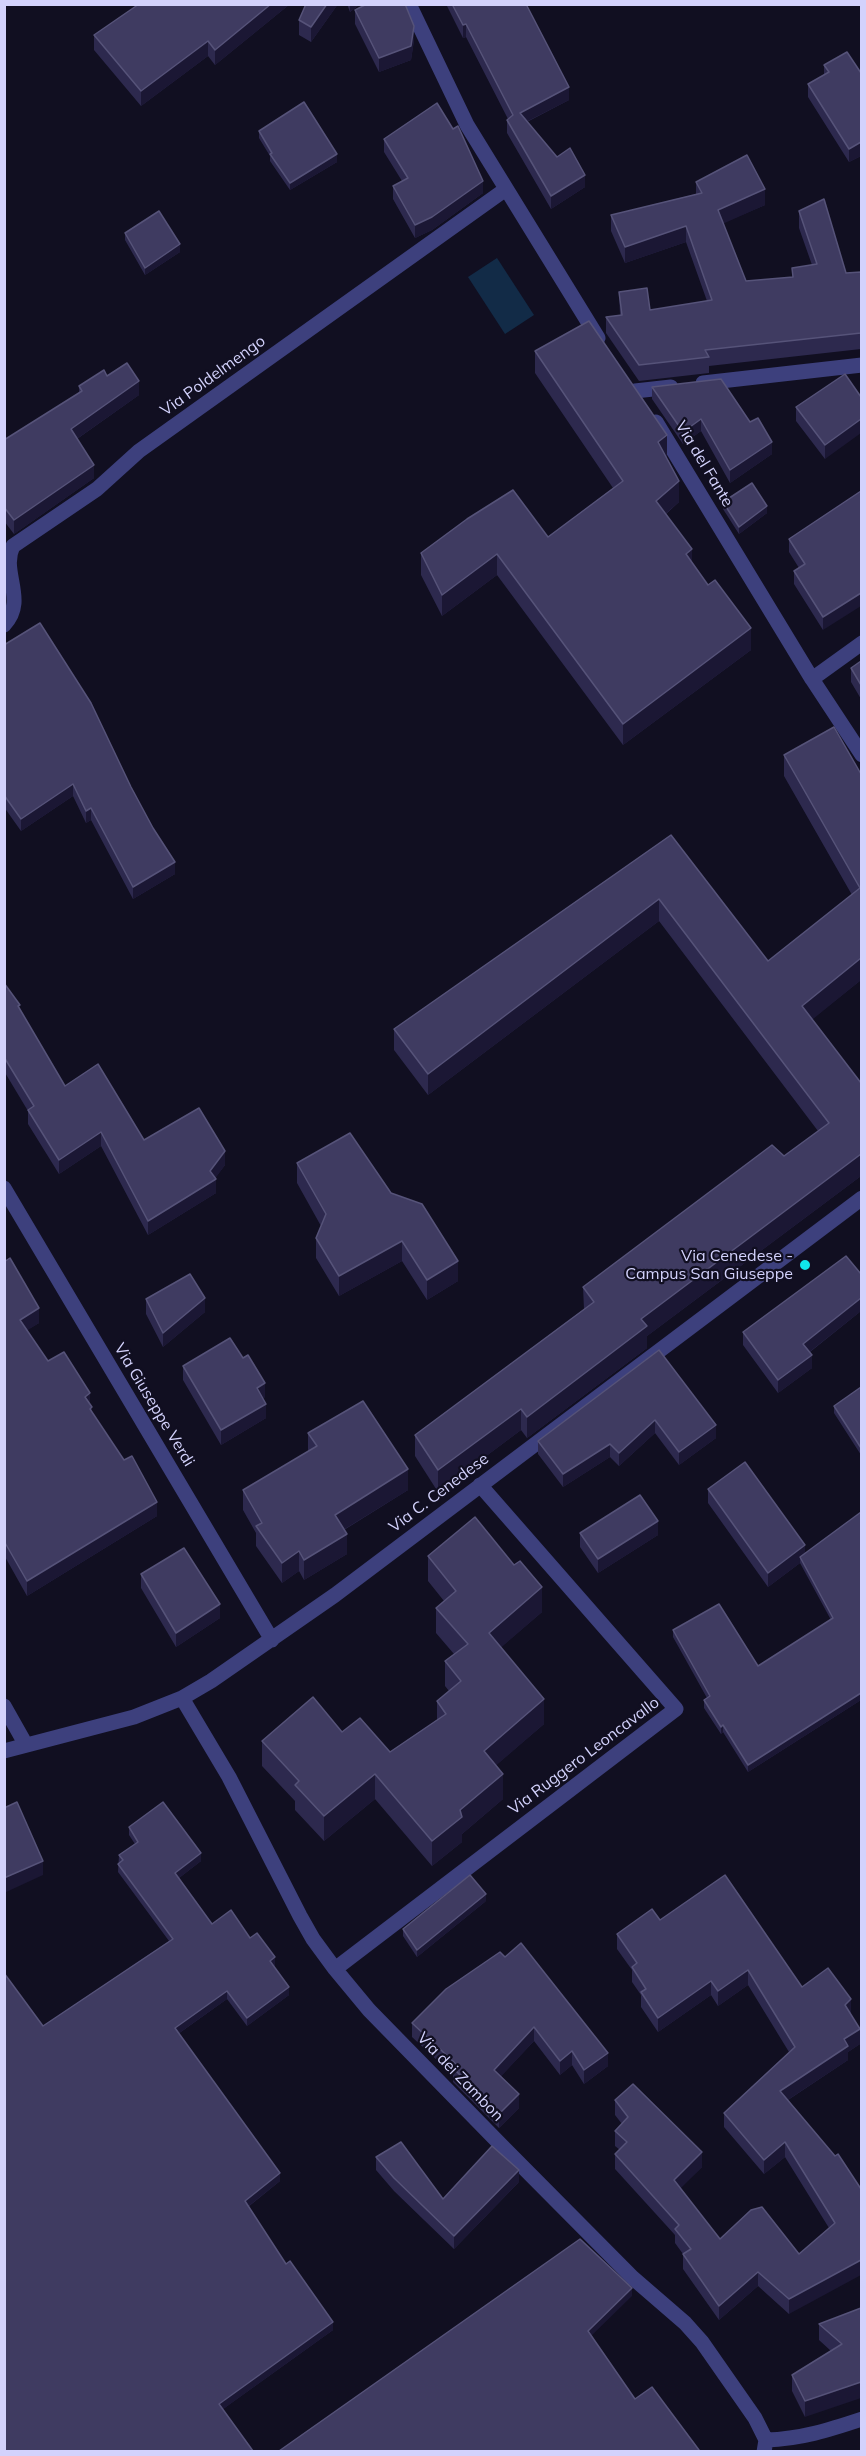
<!DOCTYPE html>
<html>
<head>
<meta charset="utf-8">
<style>
  body { margin:0 }
  #map { position:relative; width:866px; height:2456px; overflow:hidden; background:#110f21; font-family:Mulish,sans-serif }
  canvas { display:block }
  .frame { position:absolute; inset:0; border:6px solid #d3d2fc; pointer-events:none }
</style>
</head>
<body>
<div id="map">
<canvas width="866" height="2456"></canvas>
<div class="frame"></div>
</div>
<script>
const ctx = document.querySelector('canvas').getContext('2d');
ctx.lineJoin = 'round';
function paint(path, color) { ctx.fillStyle = color; ctx.fill(path, 'evenodd'); }
function strokePath(path, color, width, dash) { ctx.strokeStyle = color; ctx.lineWidth = width; ctx.lineCap = dash ? 'butt' : 'round'; ctx.setLineDash(dash || []); ctx.stroke(path); }
function write(font, color, halo, rows, align = 'center') {
  ctx.font = font + ' Mulish,sans-serif'; ctx.lineWidth = 4.5; ctx.setLineDash([]); ctx.textBaseline = 'middle'; ctx.strokeStyle = halo; ctx.fillStyle = color; for (const [text, x, y, turn = 0] of rows) {
    ctx.save(); ctx.translate(x, y); ctx.rotate((+turn || 0) * Math.PI / 180); ctx.textAlign = isNaN(turn) ? turn : align; if (halo) ctx.strokeText(text, 0, 0); ctx.fillText(text, 0, 0); ctx.restore();
  }
}
paint(new Path2D(`
  M 497,258 L 534,315 L 505,334 L 468,277 Z`), '#122b47');
strokePath(new Path2D(`
  M 409,4 L 467,125 L 598,338
  M 703,383 L 862,365
  M 635,391 L 671,387
  M 656,422 L 812,679 L 862,755
  M 4,625 C 28,600 0,572 13,546 L 97,489 L 139,451 L 506,189
  M 812,679 L 862,643
  M 4,1188 L 272,1640
  M 182,1698 L 229,1777 L 300,1916 L 313,1939 L 335,1969 L 369,2010 L 502,2146 L 633,2278 L 685,2323 L 702,2342 L 755,2418 L 766,2440
  M 4,1706 L 26,1745
  M 4,1751 L 134,1717 L 182,1698 L 211,1681 L 335,1595 L 862,1198
  M 335,1969 L 676,1709 L 480,1485
  M 764,2452 L 766,2440 C 801,2439 829,2430 862,2419`), '#3d407d', 15);
paint(new Path2D(`
  M 139,4 L 290,4 L 215,65 L 208,56 L 141,106 L 94,50 L 94,35 Z
  M 306,4 L 338,4 L 311,42 L 299,35 L 299,20 Z
  M 347,4 L 360,4 L 350,12 Z
  M 446,4 L 526,4 L 569,100 L 527,122 L 557,157 L 585,187 L 551,209 L 507,133 L 507,120 L 508,119 L 466,37 L 463,38 Z
  M 355,10 L 414,40 L 411,60 L 379,72 L 355,24 Z
  M 824,65 L 861,73 L 861,156 L 849,162 L 808,97 L 808,84 L 824,75 Z
  M 259,131 L 337,162 L 290,190 L 270,161 L 270,156 L 259,138 Z
  M 384,139 L 483,193 L 432,230 L 415,238 L 393,199 L 393,186 L 402,181 L 384,152 Z
  M 696,182 L 765,205 L 723,223 L 746,281 L 792,277 L 812,265 L 799,228 L 799,211 L 846,273 L 861,272 L 861,349 L 709,366 L 709,373 L 639,381 L 606,333 L 606,317 L 620,315 L 619,292 L 650,310 L 707,301 L 686,242 L 625,263 L 611,231 L 611,215 L 696,194 Z
  M 125,233 L 180,252 L 145,275 L 125,240 Z
  M 535,351 L 667,456 L 666,457 L 679,502 L 666,514 L 692,564 L 751,650 L 623,745 L 497,575 L 442,616 L 421,575 L 421,553 L 548,537 L 613,488 L 535,373 Z
  M 107,376 L 139,395 L 77,439 L 94,478 L 14,534 L 4,521 L 4,440 L 79,393 L 79,386 Z
  M 652,387 L 750,422 L 772,454 L 730,483 L 701,431 L 683,444 L 652,399 Z
  M 861,397 L 825,459 L 796,421 L 796,407 Z
  M 861,491 L 823,630 L 794,584 L 794,571 L 799,568 L 789,552 L 789,539 Z
  M 723,502 L 767,513 L 739,534 L 723,509 Z
  M 4,645 L 131,787 L 175,874 L 133,899 L 91,820 L 86,823 L 73,796 L 21,831 L 4,807 Z
  M 861,661 L 861,699 L 851,682 L 851,668 Z
  M 784,755 L 861,774 L 861,980 L 812,1019 L 861,1176 L 647,1336 L 647,1348 L 527,1438 L 521,1430 L 438,1492 L 415,1456 L 415,1435 L 584,1309 L 583,1287 L 784,1156 L 818,1131 L 659,921 L 428,1095 L 394,1050 L 394,1029 L 671,835 L 768,961 L 852,895 L 784,776 Z
  M 4,983 L 65,1086 L 144,1140 L 225,1165 L 215,1178 L 216,1193 L 148,1235 L 101,1146 L 59,1174 L 28,1124 L 28,1111 L 4,1071 Z
  M 297,1163 L 391,1193 L 458,1281 L 427,1300 L 402,1261 L 339,1296 L 316,1258 L 316,1238 L 321,1226 L 297,1183 Z
  M 4,1262 L 39,1323 L 27,1330 L 48,1361 L 90,1404 L 92,1412 L 157,1516 L 27,1596 L 4,1555 Z
  M 146,1299 L 205,1312 L 163,1347 L 146,1314 Z
  M 861,1311 L 810,1352 L 812,1368 L 778,1393 L 743,1345 L 743,1332 Z
  M 659,1350 L 716,1438 L 679,1465 L 655,1433 L 619,1466 L 610,1457 L 563,1487 L 538,1454 L 538,1441 Z
  M 243,1358 L 265,1397 L 263,1398 L 266,1418 L 221,1445 L 183,1380 L 183,1366 Z
  M 861,1387 L 861,1455 L 834,1413 L 834,1406 Z
  M 308,1433 L 408,1490 L 344,1530 L 347,1554 L 304,1580 L 299,1571 L 282,1583 L 256,1546 L 256,1533 L 243,1510 L 243,1490 L 308,1451 Z
  M 708,1489 L 805,1553 L 861,1512 L 861,1700 L 748,1772 L 723,1732 L 721,1734 L 704,1708 L 704,1700 L 707,1698 L 673,1637 L 673,1630 L 758,1666 L 831,1620 L 800,1563 L 768,1587 L 708,1503 Z
  M 580,1533 L 658,1535 L 598,1573 L 580,1547 Z
  M 428,1556 L 542,1612 L 501,1647 L 544,1724 L 496,1765 L 503,1799 L 462,1834 L 462,1842 L 432,1866 L 375,1799 L 324,1841 L 295,1810 L 295,1801 L 262,1766 L 262,1741 L 342,1732 L 390,1752 L 437,1720 L 437,1701 L 449,1691 L 445,1686 L 445,1661 L 454,1654 L 436,1633 L 436,1608 L 444,1601 L 428,1581 Z
  M 141,1574 L 220,1618 L 176,1647 L 141,1588 Z
  M 129,1827 L 201,1861 L 179,1878 L 212,1924 L 250,1938 L 275,1965 L 274,1966 L 289,1995 L 247,2026 L 227,1999 L 178,2034 L 280,2181 L 248,2207 L 286,2264 L 333,2330 L 223,2409 L 4,2451 L 43,2026 L 169,1941 L 118,1872 L 119,1855 L 135,1844 L 129,1835 Z
  M 486,1901 L 417,1957 L 403,1936 L 403,1929 Z
  M 660,1920 L 802,1987 L 851,2013 L 850,2014 L 860,2044 L 848,2052 L 848,2060 L 788,2100 L 861,2189 L 789,2314 L 758,2286 L 719,2320 L 683,2269 L 683,2254 L 675,2243 L 675,2235 L 615,2169 L 615,2154 L 620,2150 L 615,2146 L 615,2131 L 622,2124 L 615,2115 L 615,2100 L 702,2167 L 680,2188 L 720,2239 L 799,2254 L 829,2228 L 785,2157 L 764,2174 L 724,2127 L 724,2113 L 789,2052 L 748,1985 L 718,2006 L 711,1995 L 658,2032 L 641,2007 L 641,1995 L 632,1982 L 632,1970 L 617,1949 L 617,1934 Z
  M 500,1952 L 608,2066 L 584,2084 L 572,2065 L 560,2075 L 534,2041 L 500,2077 L 519,2108 L 499,2128 L 453,2082 L 453,2075 L 412,2037 L 412,2023 Z
  M 376,2157 L 443,2199 L 519,2182 L 454,2249 L 394,2191 L 376,2170 Z
  M 861,2308 L 805,2417 L 792,2391 L 792,2375 L 831,2351 L 819,2340 L 819,2324 Z`), '#2d294e');
paint(new Path2D(`
  M 271,4 L 290,4 L 215,65 L 215,50 Z
  M 327,4 L 338,4 L 311,42 L 311,27 Z
  M 350,4 L 360,4 L 350,12 Z
  M 466,24 L 466,37 L 463,38 L 463,25 Z
  M 414,26 L 414,40 L 411,60 L 379,72 L 379,58 Z
  M 208,41 L 208,56 L 141,106 L 141,91 Z
  M 569,87 L 569,100 L 520,125 L 520,113 Z
  M 861,142 L 861,156 L 849,162 L 849,149 Z
  M 337,154 L 337,162 L 290,190 L 290,183 Z
  M 585,175 L 585,187 L 551,209 L 551,196 Z
  M 483,181 L 483,193 L 432,230 L 415,238 L 415,225 Z
  M 765,189 L 765,205 L 718,226 L 718,210 Z
  M 686,226 L 686,242 L 625,263 L 625,247 Z
  M 180,244 L 180,252 L 145,275 L 145,268 Z
  M 139,381 L 139,395 L 71,443 L 71,429 Z
  M 701,419 L 701,431 L 683,444 L 683,432 Z
  M 861,419 L 861,433 L 825,459 L 825,445 Z
  M 667,435 L 667,456 L 658,463 L 658,442 Z
  M 772,442 L 772,454 L 730,483 L 730,470 Z
  M 94,465 L 94,478 L 14,534 L 14,520 Z
  M 679,481 L 679,502 L 656,522 L 656,501 Z
  M 767,506 L 767,513 L 739,534 L 739,527 Z
  M 692,549 L 692,571 L 686,554 Z
  M 497,554 L 497,575 L 442,616 L 442,595 Z
  M 861,593 L 861,606 L 823,630 L 823,617 Z
  M 751,628 L 751,650 L 623,745 L 623,724 Z
  M 73,784 L 73,796 L 21,831 L 21,819 Z
  M 91,808 L 91,820 L 86,823 L 86,811 Z
  M 175,862 L 175,874 L 133,899 L 133,887 Z
  M 659,899 L 659,921 L 428,1095 L 428,1074 Z
  M 861,958 L 861,980 L 802,1028 L 802,1006 Z
  M 101,1132 L 101,1146 L 59,1174 L 59,1160 Z
  M 225,1151 L 225,1165 L 214,1180 L 216,1179 L 216,1193 L 148,1235 L 148,1221 L 210,1171 Z
  M 861,1154 L 861,1176 L 647,1336 L 647,1348 L 527,1438 L 527,1417 L 641,1319 Z
  M 402,1241 L 402,1261 L 339,1296 L 339,1276 Z
  M 458,1261 L 458,1281 L 427,1300 L 427,1280 Z
  M 205,1298 L 205,1312 L 163,1347 L 163,1333 Z
  M 861,1298 L 861,1311 L 803,1357 L 803,1344 Z
  M 39,1308 L 39,1323 L 20,1335 L 20,1320 Z
  M 812,1355 L 812,1368 L 778,1393 L 778,1380 Z
  M 265,1383 L 265,1397 L 257,1402 L 257,1388 Z
  M 90,1393 L 90,1408 L 85,1397 Z
  M 266,1404 L 266,1418 L 221,1445 L 221,1430 Z
  M 521,1409 L 521,1430 L 438,1492 L 438,1470 Z
  M 655,1420 L 655,1433 L 619,1466 L 619,1453 Z
  M 716,1425 L 716,1438 L 679,1465 L 679,1452 Z
  M 610,1444 L 610,1457 L 563,1487 L 563,1474 Z
  M 408,1469 L 408,1490 L 335,1535 L 335,1515 Z
  M 157,1502 L 157,1516 L 27,1596 L 27,1581 Z
  M 658,1521 L 658,1535 L 598,1573 L 598,1559 Z
  M 347,1534 L 347,1554 L 304,1580 L 304,1560 Z
  M 805,1545 L 805,1559 L 800,1557 L 800,1563 L 768,1587 L 768,1573 Z
  M 299,1551 L 299,1571 L 282,1583 L 282,1563 Z
  M 542,1587 L 542,1612 L 489,1658 L 489,1633 Z
  M 220,1604 L 220,1618 L 176,1647 L 176,1633 Z
  M 861,1693 L 861,1700 L 748,1772 L 748,1765 Z
  M 544,1699 L 544,1724 L 484,1776 L 484,1751 Z
  M 723,1725 L 723,1732 L 721,1734 L 721,1727 Z
  M 375,1774 L 375,1799 L 324,1841 L 324,1816 Z
  M 503,1774 L 503,1799 L 462,1834 L 462,1842 L 432,1866 L 432,1841 L 460,1810 Z
  M 201,1853 L 201,1861 L 175,1881 L 175,1873 Z
  M 43,1861 L 43,1875 L 4,1893 L 4,1878 Z
  M 486,1894 L 486,1901 L 417,1957 L 417,1950 Z
  M 275,1957 L 275,1965 L 270,1969 L 270,1961 Z
  M 748,1970 L 748,1985 L 718,2006 L 718,1991 Z
  M 711,1981 L 711,1995 L 658,2032 L 658,2018 Z
  M 289,1987 L 289,1995 L 247,2026 L 247,2018 Z
  M 227,1991 L 227,1999 L 175,2036 L 175,2028 Z
  M 851,1999 L 851,2013 L 845,2020 L 845,2005 Z
  M 534,2027 L 534,2041 L 494,2084 L 494,2070 Z
  M 860,2029 L 860,2044 L 848,2052 L 848,2060 L 780,2105 L 780,2091 L 844,2039 Z
  M 572,2051 L 572,2065 L 560,2075 L 560,2061 Z
  M 608,2053 L 608,2066 L 584,2084 L 584,2070 Z
  M 519,2094 L 519,2108 L 499,2128 L 499,2114 Z
  M 785,2142 L 785,2157 L 764,2174 L 764,2160 Z
  M 702,2152 L 702,2167 L 674,2195 L 674,2180 Z
  M 519,2170 L 519,2182 L 454,2249 L 454,2236 Z
  M 280,2173 L 280,2181 L 245,2209 L 245,2201 Z
  M 861,2260 L 861,2275 L 789,2314 L 789,2299 Z
  M 758,2272 L 758,2286 L 719,2320 L 719,2306 Z
  M 632,2288 L 632,2296 L 588,2339 L 588,2331 Z
  M 333,2322 L 333,2330 L 219,2412 L 219,2404 Z
  M 861,2382 L 861,2398 L 805,2417 L 805,2401 Z`), '#1b1734');
const building = new Path2D(`
  M 139,4 L 271,4 L 215,50 L 208,41 L 141,91 L 94,35 Z
  M 306,4 L 327,4 L 311,27 L 299,20 Z
  M 367,4 L 405,4 L 414,26 L 411,46 L 379,58 L 355,10 Z
  M 452,4 L 526,4 L 569,87 L 520,113 L 557,157 L 570,148 L 585,175 L 551,196 L 507,120 L 513,115 L 466,24 L 463,25 Z
  M 847,52 L 861,73 L 861,142 L 849,149 L 808,84 L 829,72 L 824,65 Z
  M 304,102 L 337,154 L 290,183 L 270,154 L 272,153 L 259,131 Z
  M 437,103 L 453,129 L 458,126 L 483,181 L 432,217 L 415,225 L 393,186 L 408,178 L 384,139 Z
  M 747,155 L 765,189 L 718,210 L 746,281 L 793,277 L 792,268 L 817,264 L 799,211 L 824,199 L 846,273 L 861,272 L 861,333 L 705,350 L 709,357 L 639,365 L 606,317 L 622,315 L 619,292 L 647,288 L 650,310 L 712,300 L 686,226 L 625,247 L 611,215 L 702,193 L 696,182 Z
  M 159,211 L 180,244 L 145,268 L 125,233 Z
  M 589,321 L 667,435 L 658,442 L 679,481 L 656,501 L 692,549 L 686,554 L 708,585 L 715,580 L 751,628 L 623,724 L 497,554 L 442,595 L 421,553 L 467,519 L 513,490 L 548,537 L 623,481 L 535,351 Z
  M 127,363 L 139,381 L 71,429 L 94,465 L 14,520 L 4,507 L 4,440 L 82,391 L 79,386 L 104,370 L 107,376 Z
  M 845,374 L 861,397 L 861,419 L 825,445 L 796,407 Z
  M 721,379 L 750,422 L 758,418 L 772,442 L 730,470 L 701,419 L 683,432 L 652,387 Z
  M 752,483 L 767,506 L 739,527 L 723,502 Z
  M 861,491 L 861,593 L 823,617 L 794,571 L 805,564 L 789,539 Z
  M 40,623 L 91,703 L 131,787 L 153,828 L 175,862 L 133,887 L 91,808 L 86,811 L 73,784 L 21,819 L 4,795 L 4,645 Z
  M 861,661 L 861,685 L 851,668 Z
  M 834,727 L 861,774 L 861,958 L 802,1006 L 861,1083 L 861,1154 L 641,1319 L 647,1326 L 527,1417 L 521,1409 L 438,1470 L 415,1435 L 594,1302 L 583,1287 L 772,1145 L 784,1156 L 829,1123 L 659,899 L 428,1074 L 394,1029 L 671,835 L 768,961 L 860,888 L 784,755 Z
  M 4,983 L 20,1005 L 18,1006 L 65,1086 L 98,1064 L 144,1140 L 199,1108 L 225,1151 L 210,1171 L 216,1179 L 148,1221 L 101,1132 L 59,1160 L 28,1110 L 34,1106 L 4,1057 Z
  M 350,1133 L 391,1193 L 422,1204 L 458,1261 L 427,1280 L 402,1241 L 339,1276 L 316,1238 L 326,1214 L 297,1163 Z
  M 846,1256 L 861,1274 L 861,1298 L 803,1344 L 812,1355 L 778,1380 L 743,1332 Z
  M 10,1258 L 39,1308 L 20,1320 L 48,1361 L 64,1352 L 90,1393 L 85,1397 L 92,1407 L 90,1409 L 124,1460 L 132,1456 L 157,1502 L 27,1581 L 4,1541 L 4,1262 Z
  M 190,1274 L 205,1298 L 163,1333 L 146,1299 Z
  M 230,1338 L 243,1358 L 248,1355 L 265,1383 L 257,1388 L 266,1404 L 221,1430 L 183,1366 Z
  M 659,1350 L 716,1425 L 679,1452 L 655,1420 L 619,1453 L 610,1444 L 563,1474 L 538,1441 Z
  M 861,1387 L 861,1448 L 834,1406 Z
  M 363,1401 L 408,1469 L 335,1515 L 347,1534 L 304,1560 L 299,1551 L 282,1563 L 256,1526 L 262,1523 L 243,1490 L 317,1446 L 308,1433 Z
  M 745,1462 L 805,1545 L 768,1573 L 708,1489 Z
  M 640,1495 L 658,1521 L 598,1559 L 580,1533 Z
  M 861,1512 L 861,1693 L 748,1765 L 723,1725 L 721,1727 L 704,1700 L 710,1696 L 673,1630 L 719,1604 L 758,1666 L 833,1618 L 800,1557 Z
  M 475,1517 L 514,1565 L 520,1561 L 542,1587 L 489,1633 L 544,1699 L 484,1751 L 503,1774 L 460,1810 L 462,1817 L 432,1841 L 375,1774 L 324,1816 L 295,1785 L 299,1781 L 262,1741 L 313,1697 L 342,1732 L 360,1718 L 390,1752 L 446,1714 L 437,1701 L 461,1681 L 445,1661 L 468,1644 L 436,1608 L 456,1591 L 428,1556 Z
  M 184,1548 L 220,1604 L 176,1633 L 141,1574 Z
  M 17,1802 L 43,1861 L 4,1878 L 4,1808 Z
  M 163,1802 L 201,1853 L 175,1873 L 212,1924 L 231,1910 L 250,1938 L 257,1933 L 275,1957 L 270,1961 L 289,1987 L 247,2018 L 227,1991 L 175,2028 L 280,2173 L 245,2201 L 286,2264 L 290,2261 L 333,2322 L 219,2404 L 253,2451 L 4,2451 L 4,1973 L 43,2026 L 173,1939 L 118,1864 L 123,1860 L 119,1855 L 138,1842 L 129,1827 Z
  M 470,1875 L 486,1894 L 417,1950 L 403,1929 Z
  M 725,1875 L 802,1987 L 828,1968 L 851,1999 L 845,2005 L 860,2029 L 844,2039 L 848,2046 L 780,2091 L 835,2156 L 838,2154 L 861,2189 L 861,2260 L 789,2299 L 758,2272 L 719,2306 L 683,2254 L 691,2249 L 675,2229 L 679,2225 L 615,2154 L 627,2142 L 615,2131 L 628,2117 L 615,2100 L 633,2084 L 702,2152 L 674,2180 L 720,2239 L 751,2210 L 762,2207 L 799,2254 L 835,2223 L 785,2142 L 764,2160 L 724,2113 L 795,2047 L 748,1970 L 718,1991 L 711,1981 L 658,2018 L 641,1992 L 646,1989 L 632,1967 L 637,1963 L 617,1934 L 652,1909 L 660,1920 Z
  M 521,1943 L 608,2053 L 584,2070 L 572,2051 L 560,2061 L 534,2027 L 494,2070 L 519,2094 L 499,2114 L 453,2068 L 457,2065 L 412,2023 L 446,1989 L 500,1952 L 505,1957 Z
  M 401,2142 L 443,2199 L 492,2146 L 519,2170 L 454,2236 L 394,2178 L 376,2157 Z
  M 580,2239 L 632,2288 L 588,2331 L 635,2399 L 652,2387 L 699,2450 L 698,2451 L 279,2451 Z
  M 861,2308 L 861,2382 L 805,2401 L 792,2375 L 842,2344 L 819,2324 Z`);
paint(building, '#3f3b61');
strokePath(building, '#565379', 1.5);
for (const [x, y, r, color] of [
  [805,1265,6,"#10e6ea"]
]) { const dot = new Path2D(); dot.arc(x, y, r, 0, 2 * Math.PI); ctx.fillStyle = color; ctx.fill(dot); strokePath(dot, '#110f21', 2); }
write('16px', '#d3d2fc', '#110f21', [
  ["Via Poldelmengo",213,376,-36],
  ["Via del Fante",704,464,59],
  ["Via Giuseppe Verdi",154,1405,59],
  ["Via C. Cenedese",439,1493,-37],
  ["Via Ruggero Leoncavallo",584,1756,-37],
  ["Via dei Zambon",460,2077,46]
]);
write('16px', '#d3d2fc', '#110f21', [
  ["Via Cenedese -",793,1256],
  ["Campus San Giuseppe",793,1274]
], 'right');
</script>
</body>
</html>
